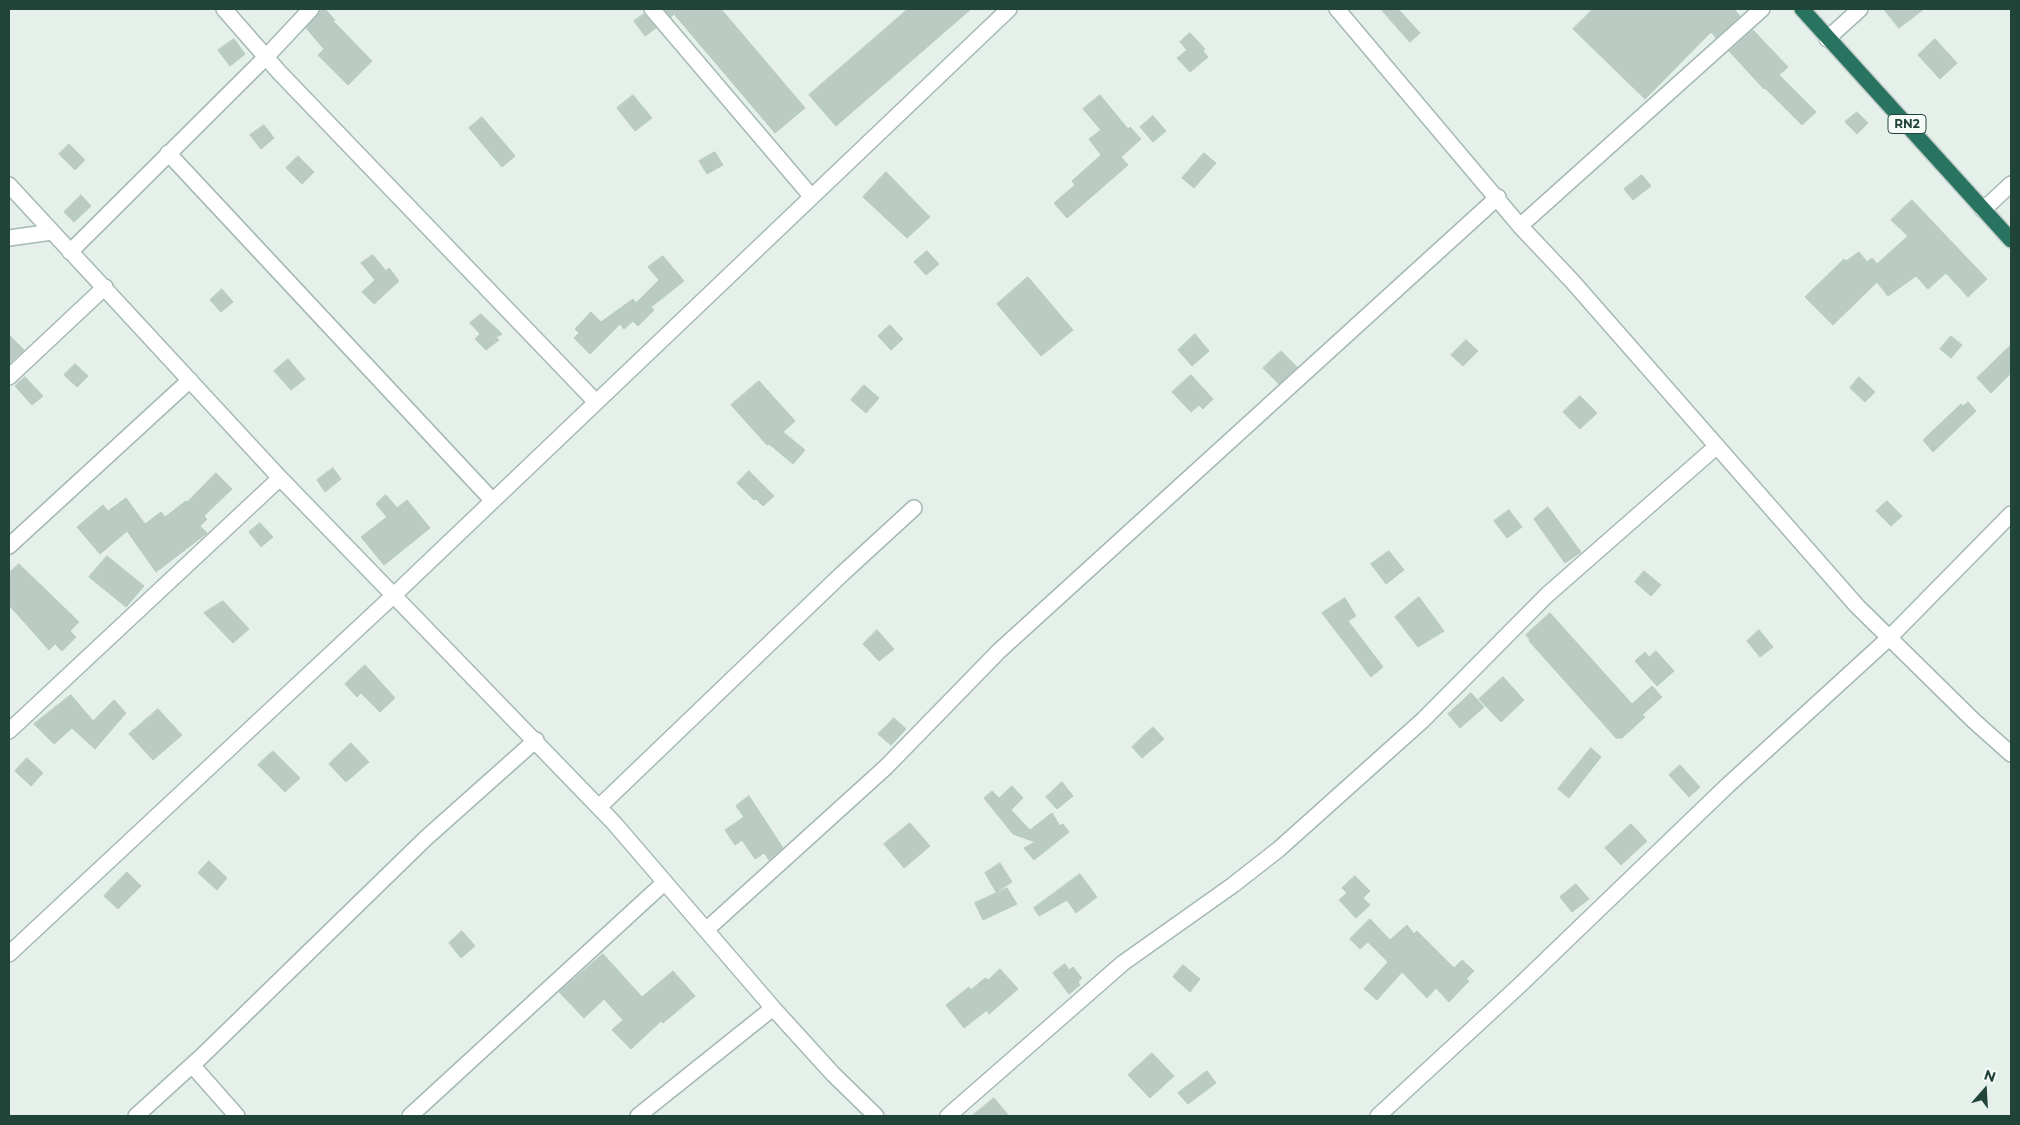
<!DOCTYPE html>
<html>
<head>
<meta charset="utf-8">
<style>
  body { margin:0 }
  #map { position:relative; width:2020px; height:1125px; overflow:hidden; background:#e5f0ea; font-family:Montserrat,sans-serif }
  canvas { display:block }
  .frame { position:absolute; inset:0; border:10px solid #214439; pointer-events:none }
  .north { position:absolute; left:1960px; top:1065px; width:50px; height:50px; -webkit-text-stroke:4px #f6fbf8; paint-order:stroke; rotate:19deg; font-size:14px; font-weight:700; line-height:20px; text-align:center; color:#214439 }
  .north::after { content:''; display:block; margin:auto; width:18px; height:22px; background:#214439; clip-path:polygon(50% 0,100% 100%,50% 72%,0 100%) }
</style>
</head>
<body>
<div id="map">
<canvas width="2020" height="1125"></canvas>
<div class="frame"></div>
<div class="north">N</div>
</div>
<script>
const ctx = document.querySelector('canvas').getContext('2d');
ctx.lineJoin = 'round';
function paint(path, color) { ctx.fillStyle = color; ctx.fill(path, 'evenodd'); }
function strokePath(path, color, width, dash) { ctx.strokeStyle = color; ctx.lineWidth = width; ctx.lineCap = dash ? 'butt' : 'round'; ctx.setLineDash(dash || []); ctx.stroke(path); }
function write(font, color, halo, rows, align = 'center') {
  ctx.font = font + ' Montserrat,sans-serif'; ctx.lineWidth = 4; ctx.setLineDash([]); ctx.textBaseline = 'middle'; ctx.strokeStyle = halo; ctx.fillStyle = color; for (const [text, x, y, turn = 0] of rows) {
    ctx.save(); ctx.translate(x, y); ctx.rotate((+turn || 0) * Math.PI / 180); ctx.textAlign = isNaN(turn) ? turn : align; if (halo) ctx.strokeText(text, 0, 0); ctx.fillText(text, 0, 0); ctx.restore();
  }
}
const building = new Path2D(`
  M 322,9 L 325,9 L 335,20 L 333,21 L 372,61 L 348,85 L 318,55 L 324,49 L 306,28 Z
  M 664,9 L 721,9 L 805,108 L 775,133 L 674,14 L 671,17 Z
  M 908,9 L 971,9 L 836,126 L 809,95 Z
  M 1381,9 L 1398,9 L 1420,33 L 1410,42 Z
  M 1593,9 L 1734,9 L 1740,16 L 1716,38 L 1711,32 L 1645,99 L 1573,29 Z
  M 1884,9 L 1924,9 L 1899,28 Z
  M 644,14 L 656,28 L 645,36 L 634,21 Z
  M 1753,30 L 1788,67 L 1779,75 L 1816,112 L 1802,125 L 1765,88 L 1764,89 L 1729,51 Z
  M 1190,33 L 1205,49 L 1203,51 L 1208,57 L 1190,72 L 1177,58 L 1187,50 L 1180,42 Z
  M 234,39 L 245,54 L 230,66 L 218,50 Z
  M 1935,39 L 1957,63 L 1940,79 L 1918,55 Z
  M 633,95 L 652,118 L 635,131 L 617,108 Z
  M 1100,95 L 1128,129 L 1130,127 L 1141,139 L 1121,157 L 1128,165 L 1067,218 L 1054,203 L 1075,185 L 1072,181 L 1101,155 L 1089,139 L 1101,130 L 1083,109 Z
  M 1857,112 L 1868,123 L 1857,134 L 1845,122 Z
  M 1153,116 L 1166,131 L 1153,142 L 1140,127 Z
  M 482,117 L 515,156 L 502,167 L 469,128 Z
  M 264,125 L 274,138 L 261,149 L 250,135 Z
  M 69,144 L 85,160 L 75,170 L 59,154 Z
  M 715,152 L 723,165 L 707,174 L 699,161 Z
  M 1204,153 L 1216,163 L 1194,188 L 1182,178 Z
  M 298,156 L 314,172 L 302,184 L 286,168 Z
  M 886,172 L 930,217 L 907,238 L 863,197 Z
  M 1642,175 L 1651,186 L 1633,200 L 1624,189 Z
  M 81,195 L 91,206 L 74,222 L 64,212 Z
  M 1912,200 L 1987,279 L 1968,297 L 1946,273 L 1928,289 L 1916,276 L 1888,296 L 1877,282 L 1833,325 L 1805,297 L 1844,259 L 1846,261 L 1859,252 L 1867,262 L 1872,258 L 1877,264 L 1908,236 L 1891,220 Z
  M 927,251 L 939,264 L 926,275 L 914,262 Z
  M 373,255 L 386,271 L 389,268 L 399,281 L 374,304 L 362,292 L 375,280 L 361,263 Z
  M 663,256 L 684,281 L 651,307 L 654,310 L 638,326 L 633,321 L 624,329 L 620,324 L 590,354 L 574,338 L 579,333 L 575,329 L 591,312 L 601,322 L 633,299 L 636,303 L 659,280 L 648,267 Z
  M 1028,277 L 1073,330 L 1041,356 L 997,304 Z
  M 222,289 L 233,302 L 221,312 L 210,300 Z
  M 481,314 L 502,334 L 496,337 L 499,340 L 486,350 L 475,339 L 480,334 L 470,323 Z
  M 890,325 L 903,339 L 891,350 L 878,336 Z
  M 1195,334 L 1209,351 L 1192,366 L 1178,350 Z
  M 9,335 L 24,350 L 9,364 Z
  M 1951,336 L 1962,345 L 1951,358 L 1940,349 Z
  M 1466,340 L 1478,351 L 1463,366 L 1451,355 Z
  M 2011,345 L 2011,373 L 1991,393 L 1977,378 Z
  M 1281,351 L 1297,367 L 1279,384 L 1263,368 Z
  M 288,359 L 305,379 L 291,390 L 274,371 Z
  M 75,364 L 88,376 L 77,387 L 64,375 Z
  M 1191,375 L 1213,399 L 1203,409 L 1199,405 L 1191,412 L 1172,392 Z
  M 25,377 L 43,396 L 32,405 L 15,386 Z
  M 1859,377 L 1875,392 L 1865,402 L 1850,388 Z
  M 759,381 L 795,421 L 783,432 L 805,450 L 793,464 L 769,444 L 767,445 L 731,405 Z
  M 864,385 L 879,398 L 866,413 L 851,400 Z
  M 1580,396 L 1597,413 L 1580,429 L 1563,412 Z
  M 1968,402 L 1976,411 L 1933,452 L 1923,440 L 1961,404 L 1963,406 Z
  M 333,468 L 341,479 L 325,492 L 317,480 Z
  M 749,471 L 774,496 L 763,506 L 756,499 L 754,500 L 737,483 Z
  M 216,473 L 232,489 L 204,516 L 207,519 L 200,526 L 207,533 L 156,572 L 127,531 L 100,554 L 77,527 L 103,505 L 108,511 L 126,498 L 145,524 L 161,512 L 165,517 L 186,501 L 187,502 Z
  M 386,495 L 397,508 L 407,500 L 430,528 L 384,565 L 361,537 L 387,517 L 376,504 Z
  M 1887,501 L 1902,516 L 1891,526 L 1876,511 Z
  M 1548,507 L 1581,552 L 1565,563 L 1534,519 Z
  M 1509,510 L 1522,527 L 1507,538 L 1494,521 Z
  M 260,523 L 273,537 L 261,547 L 249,532 Z
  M 1389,551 L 1404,570 L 1386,584 L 1371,564 Z
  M 107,556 L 144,586 L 126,607 L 89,577 Z
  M 19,564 L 79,622 L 70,631 L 76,637 L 62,651 L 55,644 L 49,650 L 9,605 L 9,573 Z
  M 1644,571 L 1661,585 L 1651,596 L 1635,582 Z
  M 1419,597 L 1444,631 L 1418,647 L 1395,617 Z
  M 1345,598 L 1356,616 L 1348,621 L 1383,667 L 1371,677 L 1322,613 Z
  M 223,601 L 249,629 L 233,643 L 204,613 Z
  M 1550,613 L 1632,704 L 1652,686 L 1662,697 L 1642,715 L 1645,717 L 1622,738 L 1616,738 L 1529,641 L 1530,640 L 1526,635 Z
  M 877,630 L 894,649 L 879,661 L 863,644 Z
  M 1759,630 L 1773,647 L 1760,657 L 1747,641 Z
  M 1656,651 L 1674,671 L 1657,686 L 1635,661 L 1645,652 L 1649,657 Z
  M 365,665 L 395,698 L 380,712 L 361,693 L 357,697 L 345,684 Z
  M 1503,677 L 1524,700 L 1501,722 L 1479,699 Z
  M 1471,693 L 1484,707 L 1460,728 L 1448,714 Z
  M 71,695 L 93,721 L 114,700 L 126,713 L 95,749 L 72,728 L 54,744 L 34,724 Z
  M 158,709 L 182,735 L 153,760 L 129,734 Z
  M 894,718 L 906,729 L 891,745 L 878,734 Z
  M 1153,727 L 1164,739 L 1142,758 L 1132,747 Z
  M 351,743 L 369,762 L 346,782 L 329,764 Z
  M 1591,748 L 1601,757 L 1569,798 L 1558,789 Z
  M 273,751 L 300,778 L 285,792 L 258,765 Z
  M 27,758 L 43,773 L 31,786 L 15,771 Z
  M 1680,765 L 1700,787 L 1689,797 L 1669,775 Z
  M 1062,782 L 1073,796 L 1057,809 L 1046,797 Z
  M 1012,786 L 1023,798 L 1011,810 L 1030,830 L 1052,813 L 1060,826 L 1063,824 L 1069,832 L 1034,860 L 1024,848 L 1035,842 L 1013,834 L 984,798 L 992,791 L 999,798 Z
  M 749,796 L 783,848 L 769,860 L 764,853 L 755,859 L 742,840 L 735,845 L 725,830 L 744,817 L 736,806 Z
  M 910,823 L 930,846 L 904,868 L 884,844 Z
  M 1631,824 L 1647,841 L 1621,865 L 1605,848 Z
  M 209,861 L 227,878 L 217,890 L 198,873 Z
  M 1000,863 L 1012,882 L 996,892 L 985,873 Z
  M 127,872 L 141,886 L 118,909 L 104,896 Z
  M 1080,874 L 1097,897 L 1076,913 L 1067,900 L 1039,916 L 1034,908 Z
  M 1355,876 L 1370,891 L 1363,898 L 1370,905 L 1356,918 L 1339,900 L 1347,893 L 1342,888 Z
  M 1576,884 L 1589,899 L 1572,912 L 1560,897 Z
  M 1007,888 L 1017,904 L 983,920 L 975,903 Z
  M 1370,919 L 1390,940 L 1407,925 L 1414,934 L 1417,931 L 1454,968 L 1462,960 L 1474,971 L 1466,979 L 1469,981 L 1449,1002 L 1436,988 L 1427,998 L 1402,972 L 1377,1000 L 1364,989 L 1388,962 L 1368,942 L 1360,949 L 1350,939 Z
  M 462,931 L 475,946 L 461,958 L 449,943 Z
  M 603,954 L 642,997 L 673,971 L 695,996 L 663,1023 L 661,1021 L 631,1049 L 612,1030 L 623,1020 L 604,999 L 584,1018 L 559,992 Z
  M 1065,964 L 1069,970 L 1073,967 L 1082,978 L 1078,982 L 1080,985 L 1069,994 L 1053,973 Z
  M 1183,965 L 1200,979 L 1190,992 L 1173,977 Z
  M 1000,969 L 1018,989 L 989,1014 L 987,1010 L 964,1028 L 946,1005 L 969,987 L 971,990 L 985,978 L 988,980 Z
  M 1152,1053 L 1174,1076 L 1150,1098 L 1128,1075 Z
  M 1207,1071 L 1216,1083 L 1188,1104 L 1178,1093 Z
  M 994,1098 L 1009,1116 L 972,1116 Z`);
paint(building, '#b9cbc3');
strokePath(building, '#b6cac1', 1);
const street = new Path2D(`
  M 224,9 L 279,72 L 595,401
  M 652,9 L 811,196
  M 1337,9 L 1520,226 L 1572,281 L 1857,606 L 1974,721 L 2011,754
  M 1827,39 L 1860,9
  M 168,153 L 492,500
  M 9,185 L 280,478 L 614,823 L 773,1008 L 833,1074 L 876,1116
  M 1983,210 L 2011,184
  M 1520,226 L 1762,9
  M 9,238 L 52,232
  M 70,252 L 266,57 L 311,9
  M 9,377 L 105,287
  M 9,546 L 190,380
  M 9,731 L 280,478
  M 599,807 L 842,574 L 914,508
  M 706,930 L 886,767 L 999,651 L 1498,197
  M 9,954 L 394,595 L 1009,9
  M 192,1065 L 237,1116
  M 136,1116 L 202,1056 L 426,838 L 536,740
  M 410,1116 L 665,882
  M 638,1116 L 773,1008
  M 948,1116 L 1123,963 L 1233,885 L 1279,849 L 1423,720 L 1547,595 L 1717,446
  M 1378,1116 L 1520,985 L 1727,786 L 1889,638 L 2011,514`);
const highway = new Path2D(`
  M 1802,9 L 2011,240`);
strokePath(street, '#a6b9b1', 18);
strokePath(highway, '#c1cbc8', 18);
strokePath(street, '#fff', 15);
strokePath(highway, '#297460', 15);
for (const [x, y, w] of [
  [1907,124,38]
]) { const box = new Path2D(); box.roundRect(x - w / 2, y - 9.5, w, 19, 4); ctx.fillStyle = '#f6fbf8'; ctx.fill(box); strokePath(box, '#214439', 1); }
write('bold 12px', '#214439', null, [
  ["RN2",1907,124]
]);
</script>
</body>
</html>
